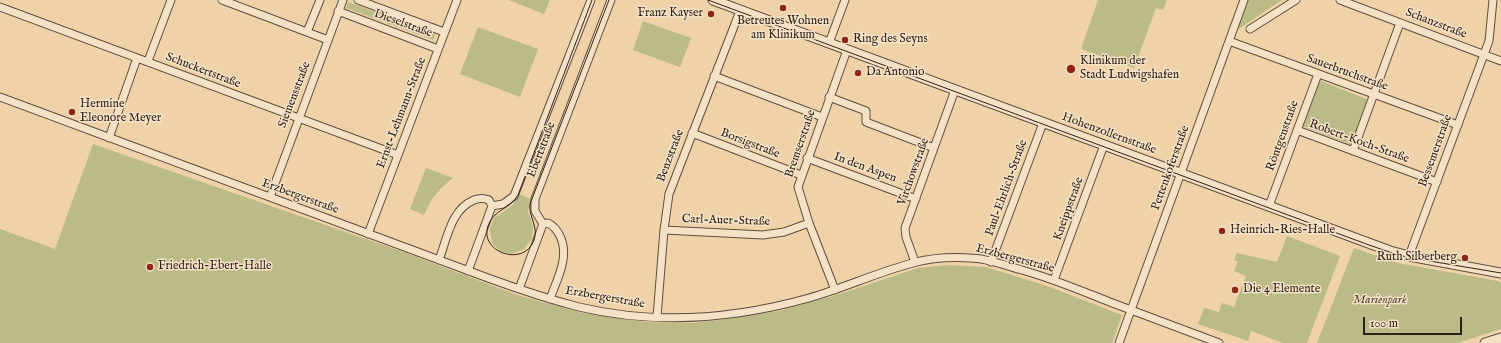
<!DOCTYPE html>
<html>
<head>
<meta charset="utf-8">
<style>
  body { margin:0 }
  #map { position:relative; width:1501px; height:343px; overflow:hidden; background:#efd2a8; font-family:"IM FELL English",serif }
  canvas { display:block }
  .scale { position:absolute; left:1363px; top:317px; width:99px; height:18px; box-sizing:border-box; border:2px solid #2d221b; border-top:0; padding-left:5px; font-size:12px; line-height:14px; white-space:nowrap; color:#2d221b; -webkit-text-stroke:3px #f5e2c6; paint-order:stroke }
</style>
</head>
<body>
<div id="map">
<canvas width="1501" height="343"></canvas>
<div class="scale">100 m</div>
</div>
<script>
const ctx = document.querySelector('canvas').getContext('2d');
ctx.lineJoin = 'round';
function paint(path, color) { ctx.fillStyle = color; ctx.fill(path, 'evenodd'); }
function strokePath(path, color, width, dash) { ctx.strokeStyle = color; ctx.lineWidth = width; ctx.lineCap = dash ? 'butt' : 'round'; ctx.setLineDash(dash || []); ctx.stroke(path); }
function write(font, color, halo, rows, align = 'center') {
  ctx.font = font + ' "IM FELL English",serif'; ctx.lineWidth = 3; ctx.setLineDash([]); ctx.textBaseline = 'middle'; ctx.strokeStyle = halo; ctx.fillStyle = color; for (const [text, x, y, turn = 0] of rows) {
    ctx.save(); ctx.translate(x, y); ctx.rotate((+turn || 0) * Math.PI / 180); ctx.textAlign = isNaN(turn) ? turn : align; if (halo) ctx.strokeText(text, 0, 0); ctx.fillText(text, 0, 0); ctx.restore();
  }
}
paint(new Path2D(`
  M 509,0 L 550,0 L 544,14 Z
  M 1098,0 L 1167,0 L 1163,10 L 1156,8 L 1134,68 L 1081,49 Z
  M 1247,0 L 1282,0 L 1237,30 Z
  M 348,2 L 435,34 L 433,40 L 346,8 Z
  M 643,21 L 691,38 L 680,67 L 633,50 Z
  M 478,27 L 538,49 L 520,97 L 460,74 Z
  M 1318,80 L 1369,100 L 1352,145 L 1300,125 Z
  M 93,144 L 406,253 L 517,295 L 579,312 L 645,322 L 692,323 L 719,320 L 779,311 L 837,295 L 918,268 L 948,265 L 986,267 L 1050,287 L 1122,315 L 1112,343 L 0,343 L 0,229 L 55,249 Z
  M 426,168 L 453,178 C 438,190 431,198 424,215 L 410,209 Z
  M 519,194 L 531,199 L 528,211 L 533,227 L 532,239 L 524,249 L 512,254 L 500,251 L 492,243 L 490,229 L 494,218 L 513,205 Z
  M 1287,236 L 1340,256 L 1307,343 L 1283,343 L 1251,331 L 1248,341 L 1198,324 L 1204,308 L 1219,312 L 1222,303 L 1234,307 L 1246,276 L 1234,271 L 1238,262 L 1234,260 L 1237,253 L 1277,262 Z
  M 1354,248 L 1398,263 L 1498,281 L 1501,283 L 1501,329 L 1457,343 L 1317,343 Z`), '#babb86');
const minor = new Path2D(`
  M 222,0 L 328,40
  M 358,0 L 444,32
  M 1340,0 L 1501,61
  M 0,7 L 398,155
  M 338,11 L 438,49
  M 1250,29 L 1296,0
  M 307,32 L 320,0
  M 1229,41 L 1458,125
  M 829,43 L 845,0
  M 148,61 L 171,0
  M 714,76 L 822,117
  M 0,97 L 488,278 C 518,289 548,299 579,307 C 655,325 734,319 809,298 C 844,288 878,272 913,263 C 931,258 952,257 970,258 C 988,258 1006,266 1022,270 C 1054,279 1084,292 1115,304 C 1150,317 1184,330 1219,343
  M 829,97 L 866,111 L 866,122 L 934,148
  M 1297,130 L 1437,182
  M 692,133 L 801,175
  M 109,138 L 137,58
  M 1353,151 L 1400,23
  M 807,158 L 916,199
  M 270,197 L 343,0
  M 1269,206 L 1318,74
  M 664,230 L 763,235 L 784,232 L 809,223
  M 368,234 L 457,0
  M 1409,256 L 1489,41 L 1493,0
  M 439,260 C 447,239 451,209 474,200 C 479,198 484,198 489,200 L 492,206 L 503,204 L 514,196 L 591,0
  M 915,262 L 906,237 L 905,228 L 955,90
  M 991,262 L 1043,123
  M 468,271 L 492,206
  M 1054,280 L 1104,145
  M 519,289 L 543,224
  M 835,290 L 809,223 L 798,187 L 847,50
  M 550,299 C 557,279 570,257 560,236 C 557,230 554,226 548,223 L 543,224 L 535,211 L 535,199 L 611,0
  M 657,317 L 664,230 L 669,194 L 740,11
  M 1119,343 L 1244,0`);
const tertiary = new Path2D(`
  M 713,0 L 1390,251 L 1409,256 L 1501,273
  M 1485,343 L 1501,338`);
strokePath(minor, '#5e4e3e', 9);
strokePath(tertiary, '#5e4e3e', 11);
strokePath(minor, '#f5e2c6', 7);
strokePath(tertiary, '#f5e2c6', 9);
strokePath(new Path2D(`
  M 592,0 L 518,195 C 510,209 493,210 488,226 C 479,252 524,268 534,240 C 539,227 528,216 530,204 L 609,0
  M 708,0 L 1369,245 L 1398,255 L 1412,258 L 1501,273`), '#2d221b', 1);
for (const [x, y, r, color] of [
  [783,8,4,"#8f2418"],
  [711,14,4,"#8f2418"],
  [845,40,4,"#8f2418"],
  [1071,69,5,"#8f2418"],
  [858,73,4,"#8f2418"],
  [72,112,4,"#8f2418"],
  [1222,231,4,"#8f2418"],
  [1465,258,4,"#8f2418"],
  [150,267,4,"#8f2418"],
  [1235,290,4,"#8f2418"]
]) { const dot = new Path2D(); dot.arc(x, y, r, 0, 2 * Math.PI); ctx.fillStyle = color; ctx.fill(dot); strokePath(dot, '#f5e2c6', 1.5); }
write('12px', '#2d221b', '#f5e2c6', [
  ["Franz Kayser",703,14,"right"],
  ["Betreutes Wohnen",783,22,"center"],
  ["am Klinikum",783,36,"center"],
  ["Ring des Seyns",853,40],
  ["Klinikum der",1080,62],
  ["Stadt Ludwigshafen",1080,76],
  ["Da Antonio",866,73],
  ["Hermine",80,105],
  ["Eleonore Meyer",80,119],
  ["Heinrich-Ries-Halle",1230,231],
  ["Ruth Silberberg",1457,258,"right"],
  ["Friedrich-Ebert-Halle",158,267],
  ["Die 4 Elemente",1243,290]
], 'left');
write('12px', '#2d221b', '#f5e2c6', [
  ["Dieselstraße",403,24,20],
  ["Schanzstraße",1436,24,21],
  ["Schuckertstraße",203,71,21],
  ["Sauerbruchstraße",1347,73,20],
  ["Siemensstraße",295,95,-69],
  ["Ernst-Lehmann-Straße",402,113,-69],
  ["Hohenzollernstraße",1109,134,20],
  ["Röntgenstraße",1283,136,-70],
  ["Robert-Koch-Straße",1359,142,20],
  ["Borsigstraße",750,144,21],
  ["Bremserstraße",801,144,-71],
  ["Ebertstraße",542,150,-69],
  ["Bessemerstraße",1436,151,-70],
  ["Benzstraße",671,156,-69],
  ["In den Aspen",865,168,20],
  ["Pettenkoferstraße",1171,168,-70],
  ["Virchowstraße",914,172,-70],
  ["Paul-Ehrlich-Straße",1007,188,-70],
  ["Erzbergerstraße",300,197,20],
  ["Kneippstraße",1069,209,-70],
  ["Carl-Auer-Straße",726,221,2],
  ["Erzbergerstraße",1015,259,15],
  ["Erzbergerstraße",605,298,10]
]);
write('italic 12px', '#504836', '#f5e2c6', [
  ["Marienpark",1380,301]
]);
</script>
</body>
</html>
